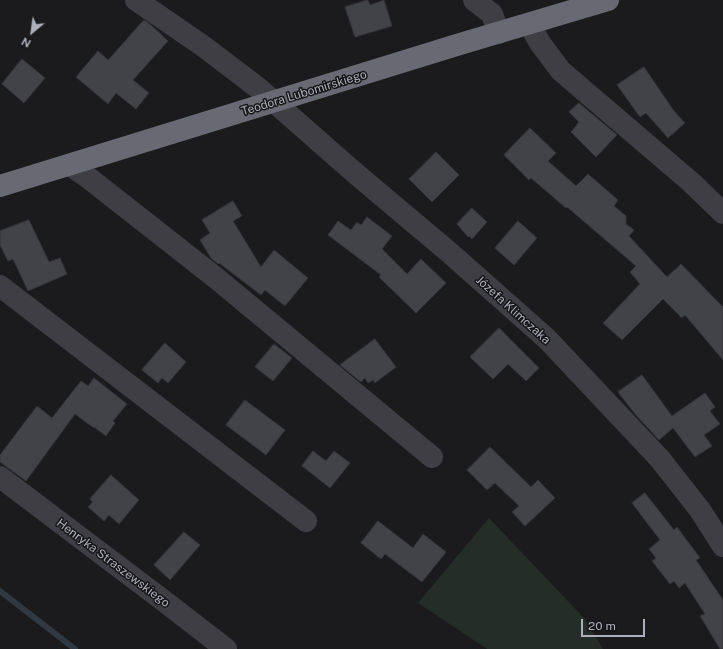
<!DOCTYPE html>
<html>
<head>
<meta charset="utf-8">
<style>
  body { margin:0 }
  #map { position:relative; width:723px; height:649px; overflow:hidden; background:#1b1b1d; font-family:"Public Sans",sans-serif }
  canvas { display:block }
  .north { position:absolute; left:12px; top:12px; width:40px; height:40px; -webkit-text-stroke:3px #161618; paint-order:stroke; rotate:209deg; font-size:11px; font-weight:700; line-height:16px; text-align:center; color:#adb0bc }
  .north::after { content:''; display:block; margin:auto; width:14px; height:18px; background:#adb0bc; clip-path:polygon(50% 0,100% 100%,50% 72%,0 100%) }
  .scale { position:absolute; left:581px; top:619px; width:64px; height:18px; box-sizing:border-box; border:2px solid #adb0bc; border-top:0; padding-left:5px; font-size:12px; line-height:14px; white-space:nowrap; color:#adb0bc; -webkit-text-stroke:3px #161618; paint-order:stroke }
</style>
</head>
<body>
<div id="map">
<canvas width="723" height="649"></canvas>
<div class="north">N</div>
<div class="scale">20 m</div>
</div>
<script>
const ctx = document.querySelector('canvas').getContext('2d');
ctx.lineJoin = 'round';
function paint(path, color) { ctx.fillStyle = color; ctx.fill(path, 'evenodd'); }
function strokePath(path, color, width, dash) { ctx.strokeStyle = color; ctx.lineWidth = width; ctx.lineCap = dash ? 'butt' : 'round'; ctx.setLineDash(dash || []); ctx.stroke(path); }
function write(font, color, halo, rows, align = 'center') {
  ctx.font = font + ' "Public Sans",sans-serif'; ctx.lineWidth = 3; ctx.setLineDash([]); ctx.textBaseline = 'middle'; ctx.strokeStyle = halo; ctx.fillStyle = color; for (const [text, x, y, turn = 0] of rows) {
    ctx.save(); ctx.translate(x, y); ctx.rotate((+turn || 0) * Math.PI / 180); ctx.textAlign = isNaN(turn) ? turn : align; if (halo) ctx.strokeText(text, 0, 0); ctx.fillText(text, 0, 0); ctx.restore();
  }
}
paint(new Path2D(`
  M 489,518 L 584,618 L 603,649 L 487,649 L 418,603 Z`), '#242d27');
strokePath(new Path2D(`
  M 0,591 L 75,649`), '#303842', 6);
const building = new Path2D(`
  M 368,0 L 370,5 L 384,0 L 392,26 L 355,37 L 345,7 Z
  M 144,20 L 151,25 L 168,41 L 133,80 L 149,93 L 136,109 L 116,93 L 108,104 L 76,77 L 98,51 L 108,60 Z
  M 22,59 L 45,78 L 24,103 L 2,84 Z
  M 644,67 L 674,111 L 685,123 L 668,138 L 646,113 L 640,117 L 617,85 Z
  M 579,103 L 617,135 L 596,157 L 571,132 L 579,122 L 569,112 Z
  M 530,128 L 556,153 L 548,161 L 576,186 L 588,174 L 618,200 L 614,206 L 626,216 L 626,224 L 634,230 L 629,236 L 667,277 L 681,264 L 723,307 L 723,360 L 685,315 L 682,318 L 663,299 L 622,340 L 603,323 L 640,284 L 630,272 L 636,266 L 567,207 L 566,208 L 531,178 L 529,180 L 504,155 Z
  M 436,152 L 459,175 L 432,202 L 409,179 Z
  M 233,201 L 242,216 L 233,221 L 261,267 L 274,250 L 308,278 L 285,306 L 265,290 L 261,295 L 219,263 L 218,264 L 211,258 L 200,240 L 210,233 L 202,220 Z
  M 472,208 L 487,222 L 472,239 L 469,236 L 468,237 L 457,224 Z
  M 367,217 L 392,236 L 382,249 L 407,274 L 421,259 L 446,283 L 416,313 L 379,277 L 381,275 L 328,235 L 338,221 L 351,230 L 357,222 L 361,225 Z
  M 29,220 L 49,262 L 60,258 L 67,274 L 28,291 L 13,259 L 8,261 L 0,245 L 0,231 Z
  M 518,221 L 537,238 L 514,265 L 495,248 Z
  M 499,328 L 539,368 L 526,381 L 508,364 L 493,379 L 470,357 Z
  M 375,339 L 396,367 L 375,383 L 373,380 L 368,383 L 365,378 L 361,382 L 340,365 Z
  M 165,343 L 186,362 L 168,383 L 162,378 L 158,383 L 142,370 Z
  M 274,344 L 292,358 L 273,381 L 255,367 Z
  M 642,375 L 672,416 L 705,393 L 715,407 L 710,411 L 720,424 L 704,435 L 712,446 L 695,457 L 673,428 L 659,440 L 635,414 L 618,392 Z
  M 94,378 L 127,404 L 113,421 L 115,423 L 106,436 L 94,427 L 94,428 L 75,414 L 26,481 L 0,462 L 0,455 L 37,406 L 52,418 L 81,381 L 88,386 Z
  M 245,400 L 285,430 L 266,455 L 226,425 Z
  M 490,447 L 531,487 L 538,480 L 555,498 L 525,526 L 512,512 L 519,506 L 495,483 L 487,490 L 467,470 Z
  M 313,451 L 326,461 L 334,451 L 350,463 L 330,488 L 302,466 Z
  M 111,475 L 139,500 L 119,524 L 109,515 L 104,521 L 88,507 L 93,502 L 90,499 Z
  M 645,493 L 674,530 L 677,527 L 700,558 L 696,560 L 723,600 L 723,649 L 720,649 L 700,616 L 705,614 L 685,583 L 679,588 L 674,581 L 670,584 L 652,561 L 656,558 L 649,549 L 660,540 L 632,503 Z
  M 378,521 L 413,548 L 423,534 L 446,552 L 422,582 L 385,554 L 381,559 L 361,543 Z
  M 184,532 L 200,545 L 170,580 L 154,565 Z`);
paint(building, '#424347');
strokePath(building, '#353539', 1);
strokePath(new Path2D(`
  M 136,0 L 203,46 L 257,87 L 355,173 L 450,253 L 547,339 L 660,459 L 700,510 L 723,546
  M 474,0 L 492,14 L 499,33
  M 529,24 L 540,43 L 561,71 L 692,183 L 723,213
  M 70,165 L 90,179 L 216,278 L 432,457
  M 0,286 L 306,521
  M 0,477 L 164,601 L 226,649`), '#3e3e44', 22);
strokePath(new Path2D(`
  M 0,186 L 460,44 L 608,0`), '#686973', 22);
write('12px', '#adb0bc', '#161618', [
  ["Teodora Lubomirskiego",304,93,-17],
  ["Józefa Klimczaka",513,310,42],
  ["Henryka Straszewskiego",113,563,37]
]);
</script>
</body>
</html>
